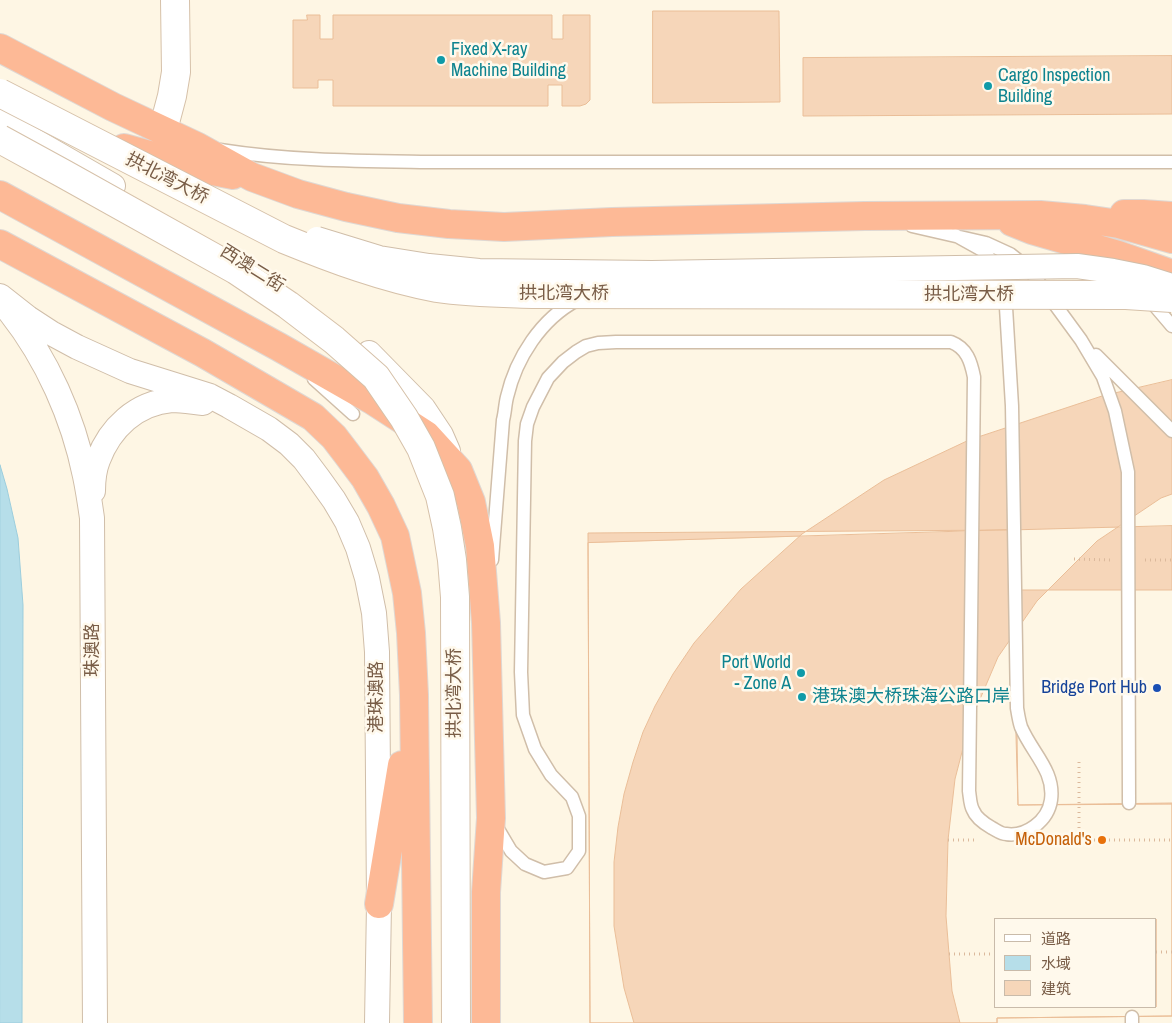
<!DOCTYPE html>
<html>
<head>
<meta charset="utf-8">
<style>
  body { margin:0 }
  #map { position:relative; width:1172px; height:1023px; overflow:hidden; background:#fef6e4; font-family:"Archivo Narrow","Noto Sans SC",sans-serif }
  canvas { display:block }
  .legend { position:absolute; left:994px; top:918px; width:162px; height:90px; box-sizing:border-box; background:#fff9ec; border:1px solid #c9bbaa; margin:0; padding:6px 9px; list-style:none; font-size:15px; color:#795d47 }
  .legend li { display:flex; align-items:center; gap:10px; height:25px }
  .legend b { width:25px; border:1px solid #c9bbaa }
</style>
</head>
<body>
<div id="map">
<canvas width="1172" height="1023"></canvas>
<ul class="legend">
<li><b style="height:6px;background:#fff"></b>道路</li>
<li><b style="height:14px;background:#b6dee9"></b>水域</li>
<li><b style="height:14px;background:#f6d6b9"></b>建筑</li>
</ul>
</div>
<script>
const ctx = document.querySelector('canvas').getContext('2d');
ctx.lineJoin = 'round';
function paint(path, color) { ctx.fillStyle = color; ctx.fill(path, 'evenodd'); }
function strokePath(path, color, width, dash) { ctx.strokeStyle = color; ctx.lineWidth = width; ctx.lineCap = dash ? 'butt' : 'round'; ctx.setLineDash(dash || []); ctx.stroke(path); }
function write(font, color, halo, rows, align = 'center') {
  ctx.font = font + ' "Archivo Narrow","Noto Sans SC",sans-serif'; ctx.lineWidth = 5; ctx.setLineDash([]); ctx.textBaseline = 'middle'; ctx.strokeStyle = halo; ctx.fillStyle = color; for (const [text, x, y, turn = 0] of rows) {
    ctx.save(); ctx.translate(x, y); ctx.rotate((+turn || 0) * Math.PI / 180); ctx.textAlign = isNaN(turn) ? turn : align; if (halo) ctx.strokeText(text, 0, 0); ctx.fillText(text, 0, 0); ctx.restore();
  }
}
const water = new Path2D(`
  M 0,465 L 7,489 L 18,538 L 23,605 L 22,1023 L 0,1023 Z`);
paint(water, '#b6dee9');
strokePath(water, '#9ccddc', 1);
const building = new Path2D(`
  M 653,11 L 779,11 L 780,102 L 653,103 Z
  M 307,15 L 320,15 L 320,39 L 333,39 L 333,15 L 552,15 L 552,39 L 563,39 L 563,15 L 590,15 L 590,100 L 586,104 L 580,106 L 562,106 L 562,85 L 548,85 L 548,106 L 333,106 L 333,80 L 318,80 L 318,88 L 293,88 L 293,20 L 307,20 Z
  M 1172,56 L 1172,114 L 803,116 L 803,58 Z
  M 1172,380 L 1172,494 L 1161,498 L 1097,541 L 1037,601 L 998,657 L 969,725 L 955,779 L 948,840 L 946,916 L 952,991 L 960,1023 L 634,1023 L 624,988 L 614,926 L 614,862 L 618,827 L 624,794 L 633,762 L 643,732 L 655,706 L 673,674 L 694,643 L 741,589 L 802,534 L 884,480 L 969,440 L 1102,396 Z
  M 1172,526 L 1172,590 L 1015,590 L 1018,805 L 1172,803 L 1172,1016 L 997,1018 L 997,1023 L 590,1023 L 588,533 L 1010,530 ZM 996,919 L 1156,919 L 1156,1007 L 996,1007 Z
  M 1010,530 L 1018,805 L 1172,804 L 1172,1016 L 997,1018 L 997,1023 L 590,1023 L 588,543 ZM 996,919 L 1156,919 L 1156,1007 L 996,1007 Z`);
paint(building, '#f6d6b9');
strokePath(building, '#eabe98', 1);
const lane = new Path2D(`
  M 220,150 C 290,161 358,161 428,162 L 1172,162
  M 912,226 L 986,243 L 1010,254 L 1029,269 L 1081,340 L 1103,377 L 1115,411 L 1128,472 L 1129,803
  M 1149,299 L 1172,326
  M 1096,355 L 1172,431
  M 314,379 L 353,414
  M 492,560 L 503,420 C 505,413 505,405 507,397 C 516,358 541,319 577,300
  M 495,824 L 511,851 L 525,864 L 544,872 L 567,868 L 579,851 L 579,816 L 572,797 L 551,775 L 535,749 L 523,715 L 521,672 L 525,441 L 527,424 L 533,407 L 548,378 L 563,362 L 576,352 L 586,346 L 598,343 L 616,342 L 951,342 C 967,348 971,362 974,377 L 969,791 C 970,797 970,805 973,810 C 976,818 985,824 992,828 C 996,830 1001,834 1006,834 C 1026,837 1048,821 1051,800 C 1055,771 1032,753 1021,727 C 1019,721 1018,714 1017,708 L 1012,406 L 1005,291 L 997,266 L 982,250 L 955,235
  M 1132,1017 L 1132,1023`);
const street = new Path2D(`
  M 0,121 L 113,186
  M 0,296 L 28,318 L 51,333 L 77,347 L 130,371 L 210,396 L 229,406 L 269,429 L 289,444 L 304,459 L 319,479 L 334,500 L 347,522 L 358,548 L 367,578 L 374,613 L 377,652 L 379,904 L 377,1023
  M 10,312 C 47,359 73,417 85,476 C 88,490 90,504 92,518 L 95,1023
  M 369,353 L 423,408 L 441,435 L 448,451
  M 93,491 C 93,481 94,470 98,460 C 110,428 136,403 172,400 C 182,400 193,402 203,403`);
const secondary = new Path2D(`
  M 163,130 L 172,96 L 176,72 L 175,0`);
const highway = new Path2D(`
  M 0,48 L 113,107 L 198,147 L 252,177 L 298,194 L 346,207 L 398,218 L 449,224 L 504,227 L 612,222 L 865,216 L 1040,215 L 1085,219 L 1119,224 L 1172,239
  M 124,148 L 197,168 L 233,175
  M 0,195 L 279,347 L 372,400 L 426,435 L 458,470 L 471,502 L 480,546 L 486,623 L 491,818 L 486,892 L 486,1023
  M 1124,214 L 1143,214 L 1172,216
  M 1012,222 L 1032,230 L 1118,255 L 1172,274
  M 0,244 L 203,353 L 313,417 L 334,437 L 347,454 L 365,478 L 381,506 L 395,536 L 407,593 L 411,633 L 414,695 L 418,1023
  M 379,904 L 402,765`);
strokePath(lane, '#d0bea9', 15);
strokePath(street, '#d0bea9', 26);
strokePath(secondary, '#d6c1a9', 30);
strokePath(highway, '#dfd8d3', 30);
strokePath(new Path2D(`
  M 1074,559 L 1111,560
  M 1145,560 L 1172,560
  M 1079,762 L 1079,840
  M 948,840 L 977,840
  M 1044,840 L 1172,840
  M 1156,952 L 1172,952
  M 949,954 L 996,954`), '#dbb99c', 3, [1, 4]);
strokePath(lane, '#fff', 12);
strokePath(street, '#fff', 24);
strokePath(secondary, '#fff', 28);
strokePath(highway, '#fdb996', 28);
const streetBridge = new Path2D(`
  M 317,239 L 379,258 L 429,266 L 479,271 L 652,273 L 1077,266 L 1113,271 L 1143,277 L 1172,286`);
const secondaryBridge = new Path2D(`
  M 0,93 L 284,239 C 333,259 384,278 437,288 C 469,293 501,293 533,294 L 1126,295 L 1172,298
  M 0,139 L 64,174 L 236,270 L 288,305 L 334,340 L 376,377 L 404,418 L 421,448 L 440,496 L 447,528 L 452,560 L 455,597 L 456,1023`);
strokePath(streetBridge, '#d0bea9', 26, []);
strokePath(secondaryBridge, '#d6c1a9', 30, []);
strokePath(streetBridge, '#fff', 24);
strokePath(secondaryBridge, '#fff', 28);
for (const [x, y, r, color] of [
  [441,60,5,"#0f9aa8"],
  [988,86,5,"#0f9aa8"],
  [801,673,5,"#0f9aa8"],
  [1157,688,5,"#1a4fb4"],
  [802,697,5,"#0f9aa8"],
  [1102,840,5,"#e8710a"]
]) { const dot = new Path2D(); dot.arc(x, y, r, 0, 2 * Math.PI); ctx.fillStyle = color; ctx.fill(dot); strokePath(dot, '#fff9ec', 2); }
write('18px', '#0d838f', '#fff9ec', [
  ["Fixed X-ray",451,50],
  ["Machine Building",451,71],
  ["Cargo Inspection",998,76],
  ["Building",998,97],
  ["Port World",791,663,"right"],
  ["- Zone A",791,684,"right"],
  ["港珠澳大桥珠海公路口岸",812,697]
], 'left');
write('18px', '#795d47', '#fff9ec', [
  ["拱北湾大桥",167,179,27],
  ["西澳二街",252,269,32],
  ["拱北湾大桥",564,294],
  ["拱北湾大桥",969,295],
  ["珠澳路",93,650,-90],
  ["拱北湾大桥",455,693,-90],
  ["港珠澳路",377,697,-90]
]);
write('18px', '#164399', '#fff9ec', [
  ["Bridge Port Hub",1147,688]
], 'right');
write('18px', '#c56008', '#fff9ec', [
  ["McDonald's",1092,840]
], 'right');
</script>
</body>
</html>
